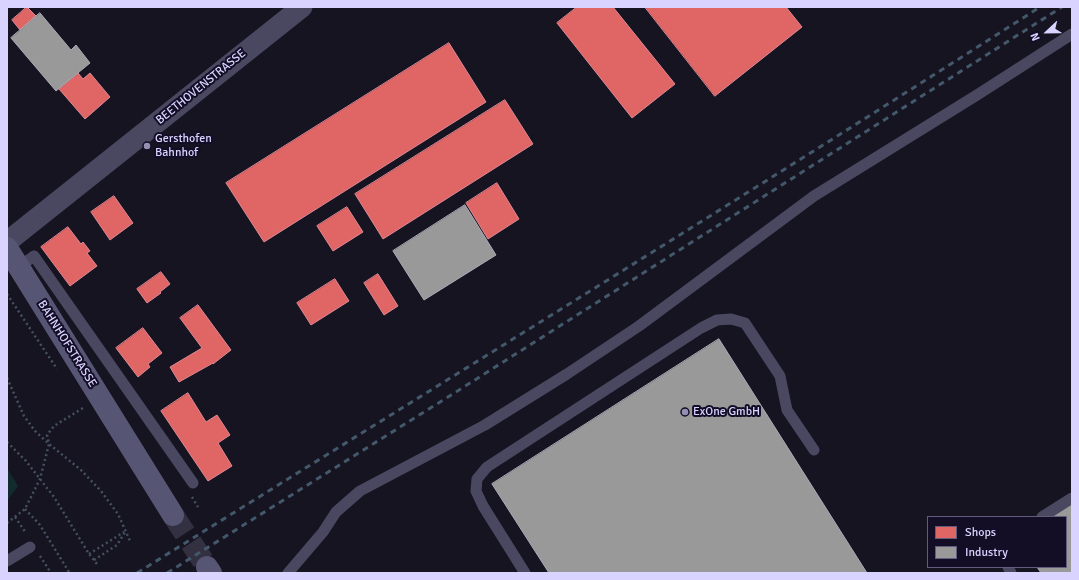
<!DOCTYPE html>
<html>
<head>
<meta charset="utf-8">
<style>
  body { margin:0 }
  #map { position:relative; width:1079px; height:580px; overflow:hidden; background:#161420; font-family:Signika,sans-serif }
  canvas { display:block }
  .frame { position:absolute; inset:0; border:8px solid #d9d3ff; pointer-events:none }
  .legend { position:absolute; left:927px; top:516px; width:140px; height:52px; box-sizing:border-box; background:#130e26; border:1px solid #625d7d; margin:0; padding:5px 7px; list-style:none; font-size:12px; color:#d9d3ff }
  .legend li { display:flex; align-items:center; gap:8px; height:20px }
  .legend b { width:20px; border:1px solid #625d7d }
  .north { position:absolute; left:1027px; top:12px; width:40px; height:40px; -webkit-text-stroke:3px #130e26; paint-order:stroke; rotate:248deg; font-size:11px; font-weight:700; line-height:16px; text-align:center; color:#d9d3ff }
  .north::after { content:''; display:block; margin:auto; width:14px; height:18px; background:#d9d3ff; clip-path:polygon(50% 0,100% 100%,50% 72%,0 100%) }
</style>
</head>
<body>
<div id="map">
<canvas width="1079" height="580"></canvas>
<div class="frame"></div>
<ul class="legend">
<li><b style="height:11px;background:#e06666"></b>Shops</li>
<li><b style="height:11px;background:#999"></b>Industry</li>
</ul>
<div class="north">N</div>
</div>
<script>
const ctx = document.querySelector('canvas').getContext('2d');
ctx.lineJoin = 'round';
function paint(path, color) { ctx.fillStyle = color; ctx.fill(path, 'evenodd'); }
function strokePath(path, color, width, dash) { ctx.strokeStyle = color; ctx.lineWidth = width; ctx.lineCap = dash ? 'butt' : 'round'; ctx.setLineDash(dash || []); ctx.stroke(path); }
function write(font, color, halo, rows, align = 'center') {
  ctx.font = font + ' Signika,sans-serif'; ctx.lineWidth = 4; ctx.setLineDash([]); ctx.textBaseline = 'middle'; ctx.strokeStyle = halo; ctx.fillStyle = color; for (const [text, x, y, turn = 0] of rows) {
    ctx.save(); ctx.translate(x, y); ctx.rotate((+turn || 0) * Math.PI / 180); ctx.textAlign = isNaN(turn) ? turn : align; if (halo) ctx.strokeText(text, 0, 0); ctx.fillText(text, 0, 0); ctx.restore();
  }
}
paint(new Path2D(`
  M 7,468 L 18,486 L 7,501 Z`), '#122c2e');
const shops = new Path2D(`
  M 27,7 L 36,16 L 20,30 L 12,20 Z
  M 577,7 L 613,7 L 675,84 L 632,118 L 557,23 Z
  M 645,7 L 786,7 L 802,27 L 715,96 Z
  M 449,43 L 486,102 L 264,242 L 226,183 Z
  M 78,73 L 83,79 L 90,73 L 110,97 L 85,119 L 59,89 Z
  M 505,100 L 533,144 L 383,239 L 355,194 Z
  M 497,183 L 519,219 L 488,239 L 466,203 Z
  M 114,196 L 133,223 L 110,240 L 91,212 Z
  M 347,207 L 363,232 L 333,251 L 317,226 Z
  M 68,227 L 81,244 L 83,242 L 90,251 L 87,253 L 97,266 L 70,286 L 41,247 Z
  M 161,272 L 170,284 L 160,292 L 161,293 L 147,303 L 137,289 Z
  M 378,274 L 398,306 L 384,315 L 364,283 Z
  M 335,279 L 349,301 L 311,325 L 297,303 Z
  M 198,305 L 231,350 L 213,364 L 213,363 L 179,382 L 170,367 L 202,348 L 180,318 Z
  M 143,328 L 162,353 L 148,364 L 150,367 L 138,377 L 116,348 Z
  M 188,393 L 206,422 L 217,415 L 230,435 L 218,443 L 232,466 L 208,481 L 161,411 Z`);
paint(shops, '#e06666');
strokePath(shops, '#de8794', 1);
const industry = new Path2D(`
  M 40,13 L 71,50 L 76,45 L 90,63 L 56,91 L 11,38 Z
  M 465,205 L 496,255 L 424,300 L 393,251 Z
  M 719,339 L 867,573 L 549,573 L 492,484 Z
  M 1072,499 L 1072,573 L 1041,573 L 1037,567 L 1066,567 L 1066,517 L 1044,517 Z`);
paint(industry, '#999');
strokePath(industry, '#acaab8', 1);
strokePath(new Path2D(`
  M 173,515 L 207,567`), '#333141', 22, [22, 11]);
strokePath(new Path2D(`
  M 7,294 L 57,369
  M 7,378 L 24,416 L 35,431 L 49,444 L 81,470 L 101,491 L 118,514 L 130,541
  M 7,442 L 26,461 L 54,497 L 89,554 L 97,564
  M 192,497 L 198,507
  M 25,509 L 40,525 L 69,572
  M 15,517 L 26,533
  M 7,523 L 25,509 L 40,479 L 49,444 L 47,435 L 54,426 L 83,408 L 82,406
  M 89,554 L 124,532
  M 40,556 L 51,573
  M 94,560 L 117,545 L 125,532`), '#445161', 2.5, [2, 3]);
strokePath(new Path2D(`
  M 19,267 L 34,256 L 193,483
  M 1042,517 L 1072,498
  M 7,561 L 30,547
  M 1008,567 L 1011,573
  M 288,573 L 323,532 L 336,512 L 360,491 L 485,425 L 567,374 L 639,326 L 814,196 L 977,95 L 1072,34
  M 525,573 L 483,506 L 476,491 L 477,479 L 487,467 L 701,328 L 717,320 L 731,319 L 745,323 L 780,376 L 787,410 L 814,450`), '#4a4861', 11);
strokePath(new Path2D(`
  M 7,242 L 302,7`), '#4a4861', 21);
strokePath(new Path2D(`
  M 7,248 L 173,515
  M 207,567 L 211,573`), '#575574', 22);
strokePath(new Path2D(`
  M 137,573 C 438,385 741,199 1040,7
  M 167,573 L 448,397 L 1062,7`), '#43586b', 3, [6, 5]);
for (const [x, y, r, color] of [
  [147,146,4,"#9590b1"],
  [685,412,4,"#9590b1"]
]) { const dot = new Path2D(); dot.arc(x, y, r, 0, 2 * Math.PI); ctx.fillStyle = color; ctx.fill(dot); strokePath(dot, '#130e26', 1.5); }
write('12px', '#d9d3ff', '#130e26', [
  ["BEETHOVENSTRASSE",201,87,-39],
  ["BAHNHOFSTRASSE",67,344,58]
]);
write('12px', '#d9d3ff', '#130e26', [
  ["Gersthofen",155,139],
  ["Bahnhof",155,153],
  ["ExOne GmbH",693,412]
], 'left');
</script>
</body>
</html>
